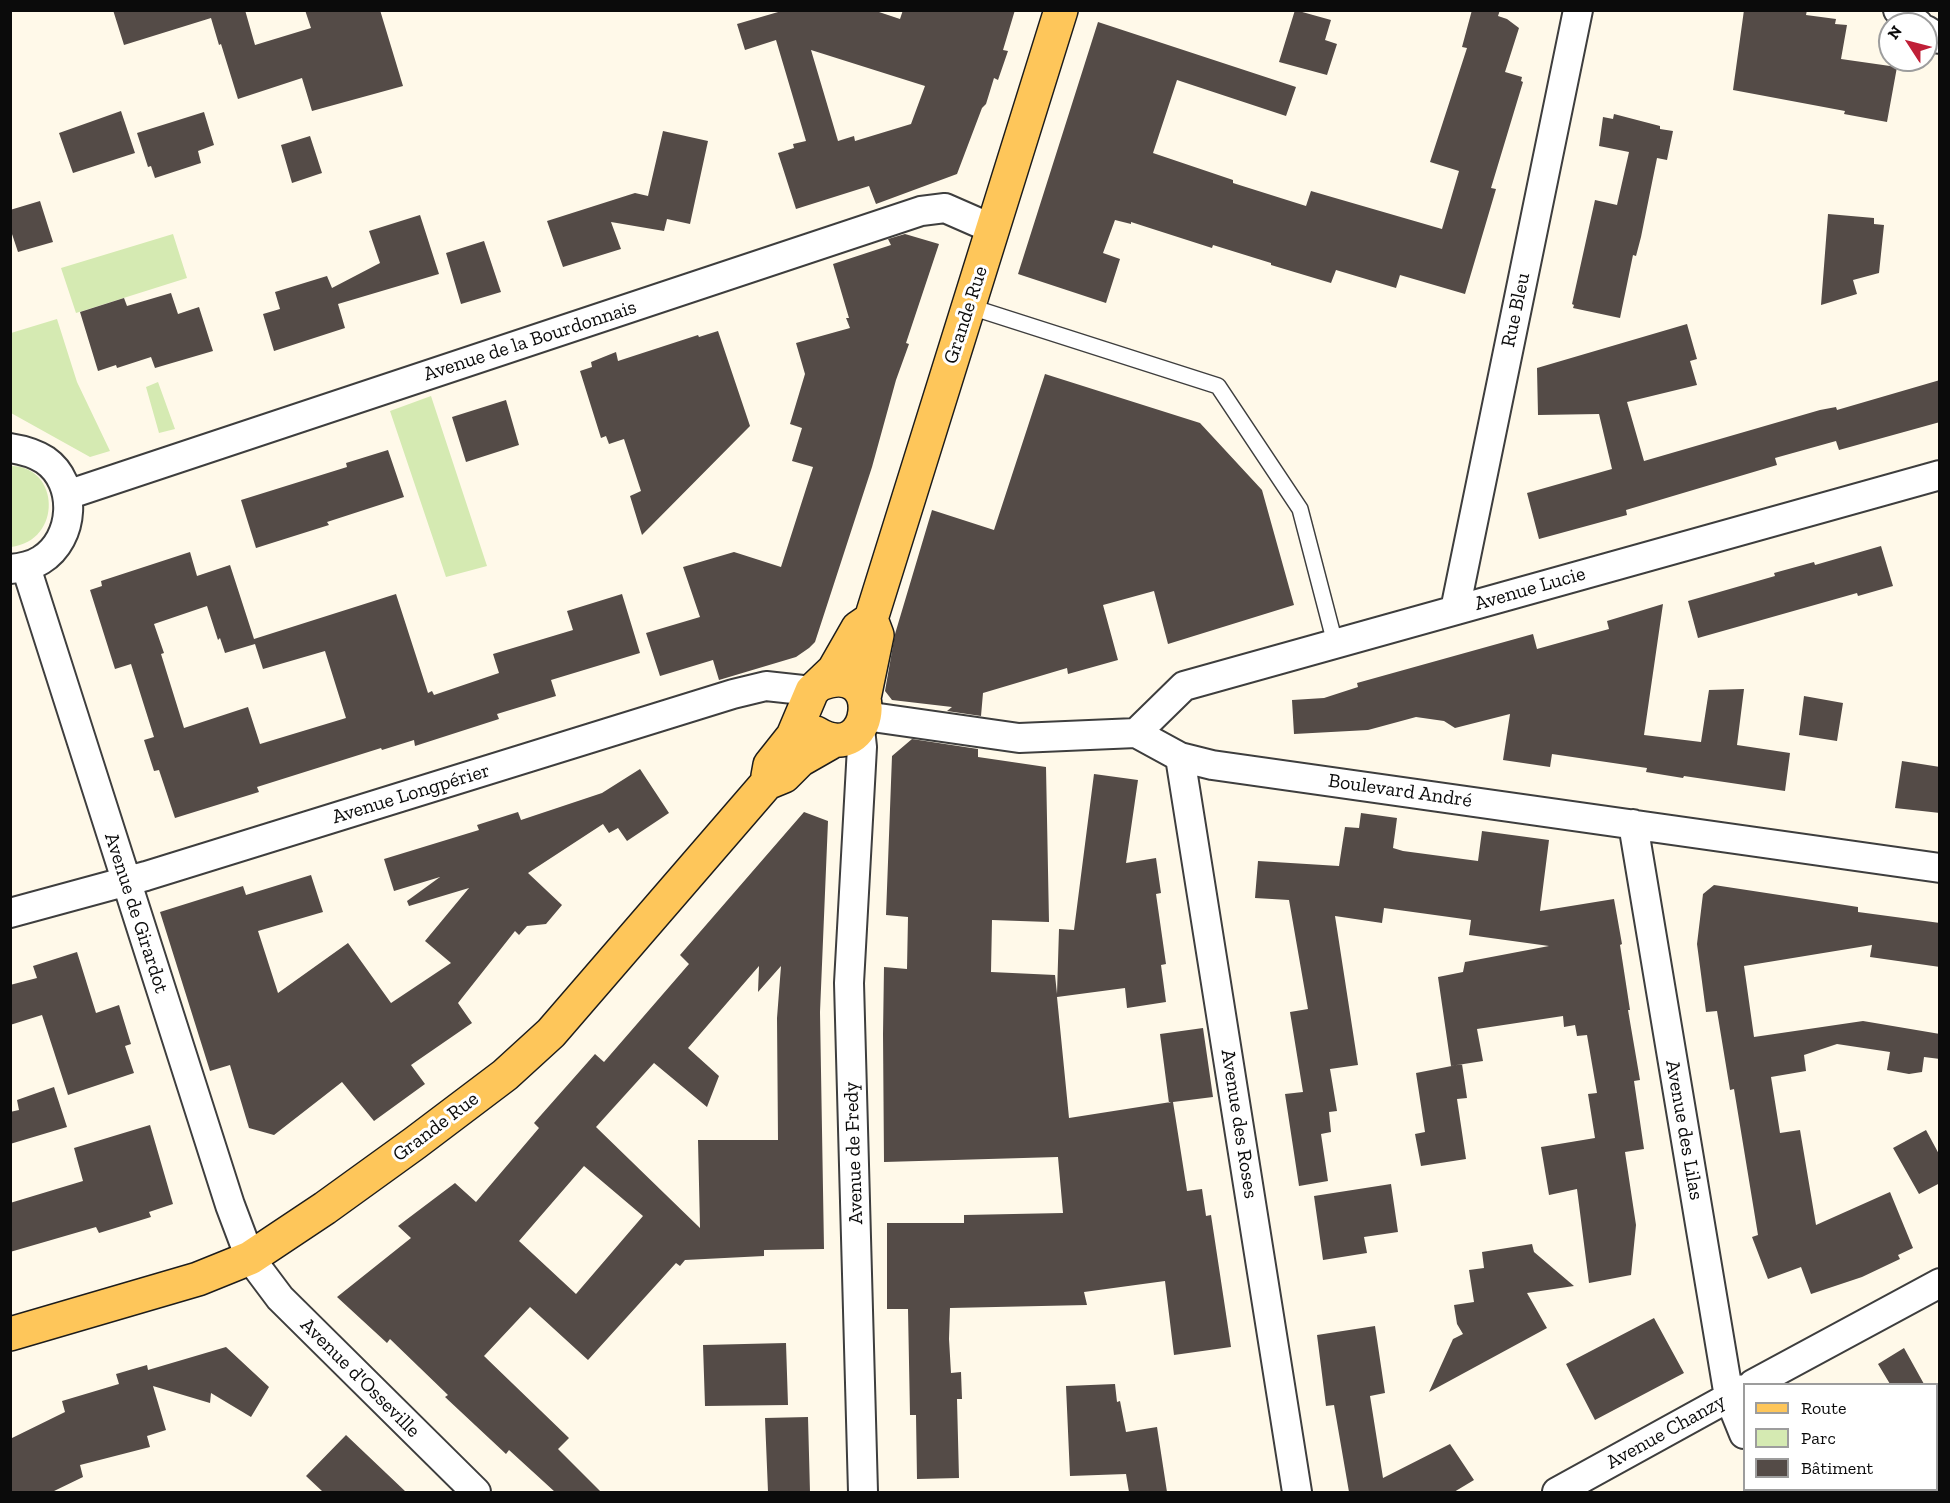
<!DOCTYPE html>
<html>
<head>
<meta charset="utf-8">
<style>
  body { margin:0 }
  #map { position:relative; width:1950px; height:1503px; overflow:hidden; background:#fff9e9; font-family:"Zilla Slab",serif }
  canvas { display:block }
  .frame { position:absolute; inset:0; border:12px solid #0b0b0b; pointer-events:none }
  .legend { position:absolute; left:1743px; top:1383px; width:195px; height:108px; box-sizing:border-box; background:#fff; border:2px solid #9d9d9d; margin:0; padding:8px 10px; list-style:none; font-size:18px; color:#0b0b0b }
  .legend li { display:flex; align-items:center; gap:12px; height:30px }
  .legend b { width:30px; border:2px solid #9d9d9d }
  .north { position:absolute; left:1878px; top:12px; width:60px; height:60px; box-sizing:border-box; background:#fff; border:2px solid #9d9d9d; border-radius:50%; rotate:306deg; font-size:16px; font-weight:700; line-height:24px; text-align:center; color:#0b0b0b }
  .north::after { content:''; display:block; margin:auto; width:21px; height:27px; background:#c01f37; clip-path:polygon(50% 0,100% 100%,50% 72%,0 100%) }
</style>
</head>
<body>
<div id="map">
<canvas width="1950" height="1503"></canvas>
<div class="frame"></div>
<ul class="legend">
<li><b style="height:8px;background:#fec65a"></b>Route</li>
<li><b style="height:16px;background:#d5eab2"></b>Parc</li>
<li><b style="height:16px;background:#544b47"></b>Bâtiment</li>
</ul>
<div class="north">N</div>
</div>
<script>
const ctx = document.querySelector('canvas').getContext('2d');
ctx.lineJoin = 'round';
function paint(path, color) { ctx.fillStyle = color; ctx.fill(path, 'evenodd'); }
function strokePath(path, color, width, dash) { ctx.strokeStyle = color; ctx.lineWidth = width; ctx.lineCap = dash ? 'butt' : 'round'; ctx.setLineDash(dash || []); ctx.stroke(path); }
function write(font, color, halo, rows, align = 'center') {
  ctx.font = font + ' "Zilla Slab",serif'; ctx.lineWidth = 6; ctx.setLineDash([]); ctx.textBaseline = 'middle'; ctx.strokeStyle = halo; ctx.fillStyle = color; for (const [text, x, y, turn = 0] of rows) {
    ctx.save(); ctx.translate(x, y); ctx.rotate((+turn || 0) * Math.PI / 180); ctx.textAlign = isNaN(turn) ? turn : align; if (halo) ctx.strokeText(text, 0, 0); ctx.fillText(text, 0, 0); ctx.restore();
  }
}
paint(new Path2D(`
  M 173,234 L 187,278 L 76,313 L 61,268 Z
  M 57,319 L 77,382 L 110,451 L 90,457 L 11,413 L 11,333 Z
  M 158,382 L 175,429 L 159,433 L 146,387 Z
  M 431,396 L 487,566 L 446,577 L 390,411 Z
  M 11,466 C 60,466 63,541 11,547 Z`), '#d5eab2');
paint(new Path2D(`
  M 113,10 L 245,10 L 255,45 L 311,28 L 305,10 L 380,10 L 403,86 L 312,111 L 302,78 L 238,99 L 221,44 L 219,45 L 211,18 L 124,45 Z
  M 785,10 L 873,10 L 900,19 L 903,10 L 1015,10 L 1003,50 L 1008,51 L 998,80 L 994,78 L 986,104 L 982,108 L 957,174 L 876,204 L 869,186 L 796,209 L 778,153 L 794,148 L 793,144 L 806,141 L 776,40 L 745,50 L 737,24 ZM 811,50 L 925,86 L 911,124 L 855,141 L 854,136 L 838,141 Z
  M 1295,10 L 1331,20 L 1325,40 L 1337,44 L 1327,75 L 1279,62 Z
  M 1472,10 L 1500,10 L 1498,16 L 1507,19 L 1519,28 L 1505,72 L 1522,77 L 1521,81 L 1523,82 L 1491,188 L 1496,189 L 1465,294 L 1400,275 L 1396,288 L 1336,270 L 1331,283 L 1271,265 L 1271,263 L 1213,245 L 1212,248 L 1131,222 L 1131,224 L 1115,220 L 1103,253 L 1120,259 L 1106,303 L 1018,274 L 1098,22 L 1296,87 L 1286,116 L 1177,80 L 1153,153 L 1233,180 L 1233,183 L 1306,206 L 1311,191 L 1442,229 L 1459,171 L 1430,162 L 1467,48 L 1462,47 Z
  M 1744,10 L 1807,10 L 1806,15 L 1836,19 L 1835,24 L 1847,25 L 1841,59 L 1897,67 L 1887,122 L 1844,114 L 1845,111 L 1733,90 Z
  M 121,111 L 135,153 L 73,173 L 59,133 Z
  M 204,112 L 214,145 L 198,151 L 201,163 L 155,178 L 151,166 L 148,167 L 137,133 Z
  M 1614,114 L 1660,126 L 1660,129 L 1673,131 L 1667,160 L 1657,158 L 1641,237 L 1636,256 L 1633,255 L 1620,318 L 1573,308 L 1574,305 L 1572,304 L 1595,200 L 1617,205 L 1629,152 L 1599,146 L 1603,117 L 1613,119 Z
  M 663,131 L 708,141 L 690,224 L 667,219 L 664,231 L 611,222 L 621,249 L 563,267 L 547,221 L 635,193 L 648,196 Z
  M 310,136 L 322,173 L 292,183 L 281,145 Z
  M 40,201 L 53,242 L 18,252 L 10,228 L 10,210 Z
  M 1828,214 L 1874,218 L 1874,224 L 1884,225 L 1879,273 L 1853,280 L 1857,294 L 1821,305 Z
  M 420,215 L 439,274 L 338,304 L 345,328 L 274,351 L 263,314 L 280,309 L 275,292 L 327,276 L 332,288 L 380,263 L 369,231 Z
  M 905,234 L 939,244 L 906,343 L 909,344 L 896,380 L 872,467 L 815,642 L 809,648 L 796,657 L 719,680 L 713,660 L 660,676 L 646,633 L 700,617 L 683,567 L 734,552 L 781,567 L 813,467 L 792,461 L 802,428 L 790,424 L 805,374 L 796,343 L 850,328 L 846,318 L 849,318 L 833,264 L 891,245 L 888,239 Z
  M 484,241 L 501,292 L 461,304 L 446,253 Z
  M 171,293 L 178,314 L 199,307 L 213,351 L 155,368 L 151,357 L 117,368 L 116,365 L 98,371 L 80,312 L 124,298 L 127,306 Z
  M 1687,324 L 1697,359 L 1690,361 L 1697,385 L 1627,402 L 1644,461 L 1820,410 L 1836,407 L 1837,410 L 1940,380 L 1940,422 L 1839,450 L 1836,441 L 1775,458 L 1777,465 L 1626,510 L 1627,515 L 1539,539 L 1527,493 L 1612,469 L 1599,414 L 1538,415 L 1537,368 Z
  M 718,331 L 750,426 L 642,535 L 630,496 L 641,491 L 624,439 L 609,444 L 606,436 L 601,438 L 580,371 L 592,367 L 591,362 L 616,352 L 618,361 L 698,335 L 699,337 Z
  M 1045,374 L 1200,423 L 1262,490 L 1294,605 L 1168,644 L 1154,591 L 1103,605 L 1118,660 L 1068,674 L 1067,668 L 983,693 L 981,716 L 947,711 L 952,707 L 892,700 L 885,691 L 895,634 L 932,510 L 994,530 Z
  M 506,400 L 519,445 L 466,462 L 452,417 Z
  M 388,450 L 404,497 L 327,522 L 329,525 L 256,548 L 241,500 L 347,467 L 346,463 Z
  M 1881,546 L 1893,586 L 1858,596 L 1857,593 L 1698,638 L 1688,601 L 1775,576 L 1774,573 L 1814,562 L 1815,565 Z
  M 190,552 L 197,576 L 230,565 L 254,639 L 396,594 L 428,693 L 432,691 L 434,695 L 499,673 L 493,654 L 573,630 L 567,611 L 622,594 L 640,653 L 551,680 L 556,696 L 497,714 L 499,719 L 415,746 L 414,740 L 382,750 L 381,748 L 257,787 L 259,792 L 175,818 L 159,770 L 154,771 L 144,740 L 154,737 L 131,664 L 115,669 L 90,590 L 102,586 L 101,581 ZM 207,606 L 218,640 L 220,638 L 225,653 L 255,644 L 263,669 L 325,651 L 346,718 L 260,744 L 248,707 L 184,728 L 161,654 L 164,653 L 154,624 Z
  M 1663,604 L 1644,735 L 1701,742 L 1709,690 L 1744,689 L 1737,745 L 1790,753 L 1785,791 L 1684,776 L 1683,778 L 1646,772 L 1647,768 L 1552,754 L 1550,767 L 1503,760 L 1510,714 L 1455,728 L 1444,721 L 1416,717 L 1368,730 L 1294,734 L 1292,700 L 1324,698 L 1358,687 L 1357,683 L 1533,634 L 1537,649 L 1609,629 L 1607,621 Z
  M 1804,696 L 1843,703 L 1837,741 L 1799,735 Z
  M 912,739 L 978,749 L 978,757 L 1046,767 L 1049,922 L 992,920 L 991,972 L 1055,975 L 1057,994 L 1059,929 L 1074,930 L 1094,774 L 1138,780 L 1126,863 L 1156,858 L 1161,893 L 1156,894 L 1166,964 L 1161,965 L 1166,1002 L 1127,1008 L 1125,988 L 1057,997 L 1069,1118 L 1171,1102 L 1169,1103 L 1160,1034 L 1203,1028 L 1213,1097 L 1173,1102 L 1187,1191 L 1202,1189 L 1206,1216 L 1211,1215 L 1231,1347 L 1174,1355 L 1165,1281 L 1084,1292 L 1087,1305 L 950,1308 L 949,1339 L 951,1373 L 961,1372 L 962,1399 L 957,1399 L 959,1478 L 917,1479 L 916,1415 L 910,1415 L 908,1309 L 887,1309 L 887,1223 L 964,1223 L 964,1215 L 1063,1213 L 1058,1157 L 884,1162 L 883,1034 L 884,967 L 907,969 L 908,917 L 886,915 L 892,756 Z
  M 1902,761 L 1940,767 L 1940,813 L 1895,808 Z
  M 640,769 L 669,813 L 627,841 L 618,828 L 609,833 L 603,824 L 528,873 L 562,905 L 546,924 L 527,926 L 519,935 L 515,931 L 458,1003 L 472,1023 L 411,1065 L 425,1084 L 374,1121 L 342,1082 L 274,1135 L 249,1128 L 230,1065 L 210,1071 L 160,912 L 243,886 L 246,895 L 311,875 L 323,912 L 258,931 L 278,993 L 348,943 L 391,1003 L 451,963 L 425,941 L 469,888 L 409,906 L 407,901 L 440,877 L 394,891 L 384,859 L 479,830 L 477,825 L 518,812 L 521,820 L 602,793 Z
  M 804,812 L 828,821 L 820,1012 L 824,1249 L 764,1250 L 764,1256 L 685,1260 L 680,1266 L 676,1263 L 588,1360 L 530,1307 L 484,1356 L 569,1438 L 558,1449 L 601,1492 L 555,1492 L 509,1450 L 506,1454 L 445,1397 L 448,1395 L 390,1339 L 387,1343 L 337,1297 L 411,1238 L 398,1226 L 455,1183 L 476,1202 L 539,1128 L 534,1123 L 595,1054 L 604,1062 L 689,964 L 680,955 ZM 759,966 L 758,992 L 781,966 L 777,1018 L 778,1140 L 698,1140 L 700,1228 L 596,1127 L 654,1063 L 707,1107 L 719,1076 L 688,1048 ZM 584,1166 L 643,1216 L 576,1294 L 519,1241 Z
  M 1361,813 L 1397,818 L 1393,848 L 1403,851 L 1478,861 L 1482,831 L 1549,840 L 1540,911 L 1614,899 L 1622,944 L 1620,945 L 1630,1010 L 1628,1010 L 1640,1080 L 1634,1081 L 1644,1149 L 1625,1152 L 1636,1225 L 1631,1275 L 1589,1283 L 1577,1189 L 1549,1195 L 1541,1147 L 1595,1138 L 1588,1094 L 1597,1093 L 1587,1035 L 1577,1036 L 1575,1025 L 1564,1027 L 1563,1016 L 1477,1029 L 1483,1061 L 1451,1066 L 1438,977 L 1463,972 L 1465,962 L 1549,946 L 1469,935 L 1471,920 L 1384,908 L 1382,923 L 1335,916 L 1358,1065 L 1330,1069 L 1337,1111 L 1329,1112 L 1331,1132 L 1321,1134 L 1328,1181 L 1299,1186 L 1285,1094 L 1303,1092 L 1290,1012 L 1308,1009 L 1289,900 L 1255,898 L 1258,861 L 1339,866 L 1345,827 L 1359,828 Z
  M 1714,885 L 1858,907 L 1858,912 L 1940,923 L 1940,967 L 1870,957 L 1872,945 L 1744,966 L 1754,1037 L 1863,1021 L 1940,1034 L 1940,1059 L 1924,1057 L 1922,1072 L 1909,1074 L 1887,1070 L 1890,1052 L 1837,1044 L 1804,1055 L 1806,1071 L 1771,1077 L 1780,1133 L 1800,1130 L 1816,1225 L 1890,1192 L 1913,1248 L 1898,1255 L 1900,1259 L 1862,1277 L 1811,1294 L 1801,1267 L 1768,1279 L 1752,1237 L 1758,1235 L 1734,1089 L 1730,1090 L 1717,1011 L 1706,1012 L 1697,944 L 1703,894 Z
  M 77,952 L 96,1013 L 119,1005 L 131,1044 L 125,1046 L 134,1073 L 68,1095 L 42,1015 L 10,1025 L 10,985 L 37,978 L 33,966 Z
  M 1462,1064 L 1467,1098 L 1457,1099 L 1466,1159 L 1421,1166 L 1415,1134 L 1425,1132 L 1416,1073 Z
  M 54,1087 L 67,1127 L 10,1144 L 10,1112 L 19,1110 L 17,1100 Z
  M 150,1125 L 173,1204 L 149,1212 L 151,1217 L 99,1233 L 96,1227 L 10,1252 L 10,1203 L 83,1181 L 74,1148 Z
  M 1926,1130 L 1940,1156 L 1940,1183 L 1919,1194 L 1893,1148 Z
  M 1391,1184 L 1398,1232 L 1364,1237 L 1367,1253 L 1323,1260 L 1314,1196 Z
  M 1532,1244 L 1534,1252 L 1574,1286 L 1527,1293 L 1547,1328 L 1429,1392 L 1453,1339 L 1463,1334 L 1457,1324 L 1454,1305 L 1474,1302 L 1469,1270 L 1484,1268 L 1482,1252 Z
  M 1654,1318 L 1684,1373 L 1595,1420 L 1566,1364 Z
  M 1375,1326 L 1385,1393 L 1370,1396 L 1383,1478 L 1450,1444 L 1474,1480 L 1454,1492 L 1349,1492 L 1334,1405 L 1326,1406 L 1317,1335 Z
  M 786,1343 L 788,1405 L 705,1406 L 703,1345 Z
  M 226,1347 L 269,1387 L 251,1417 L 211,1393 L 210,1403 L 153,1386 L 166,1430 L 147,1436 L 150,1447 L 80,1465 L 83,1477 L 52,1492 L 10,1492 L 10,1439 L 65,1412 L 62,1401 L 119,1384 L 116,1374 L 147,1365 L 148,1370 Z
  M 1904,1348 L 1924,1384 L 1890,1384 L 1878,1364 Z
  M 1115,1384 L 1117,1402 L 1120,1401 L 1126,1432 L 1157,1427 L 1167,1492 L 1129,1492 L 1126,1474 L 1070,1476 L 1066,1386 Z
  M 808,1417 L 810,1492 L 768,1492 L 765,1418 Z
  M 346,1435 L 406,1492 L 323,1492 L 306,1476 Z`), '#544b47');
const lane = new Path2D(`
  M 968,306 L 1218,386 L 1300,509 L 1335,643`);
const street = new Path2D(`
  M 1898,10 L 1918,24
  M 1926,30 L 1940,39
  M 10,448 C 23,450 34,453 45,460 C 78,483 75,539 41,560 C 32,566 22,568 10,569
  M 67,495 L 921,211 L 945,208 L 993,229
  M 26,567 L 230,1205 L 250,1258 L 280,1298 L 476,1492
  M 1455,610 L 1578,10
  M 865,716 L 1019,738 L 1136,733 L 1180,757 L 1212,765 L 1940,868
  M 860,729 L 862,747 L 849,983 L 863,1492
  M 1136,733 L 1184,686 L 1940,475
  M 1180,757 L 1297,1492
  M 1633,824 L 1729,1397 L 1744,1434
  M 10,913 L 146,876 L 733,694 L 766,686 L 812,691
  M 1753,1384 L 1940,1283
  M 1768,1490 L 1769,1492
  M 1557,1492 L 1744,1389`);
const primary = new Path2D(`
  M 864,698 L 877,635 L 871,619
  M 816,733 C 874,769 887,658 820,684
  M 768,776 L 770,765 L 793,736 L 812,691 L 834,670 L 858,628 L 871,619 L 1061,10
  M 10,1334 L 198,1279 L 250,1258 L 325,1208 L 415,1143 L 505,1075 L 551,1033 L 767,783 L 784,776 L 800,760 L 835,740`);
strokePath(lane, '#3e3e3e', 18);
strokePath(street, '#3e3e3e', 32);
strokePath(primary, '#1c1c1c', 36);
strokePath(lane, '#fff', 15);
strokePath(street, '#fff', 28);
strokePath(primary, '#fec65a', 33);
write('20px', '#0b0b0b', '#fff', [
  ["Rue Bleu",1516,310,-78],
  ["Grande Rue",966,315,-72],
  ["Avenue de la Bourdonnais",530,341,-18],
  ["Avenue Lucie",1530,589,-16],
  ["Boulevard André",1400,791,8],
  ["Avenue Longpérier",411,794,-17],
  ["Avenue de Girardot",136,913,72],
  ["Avenue des Roses",1239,1124,81],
  ["Grande Rue",436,1127,-37],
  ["Avenue des Lilas",1684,1130,80],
  ["Avenue de Fredy",854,1153,-92],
  ["Avenue d'Osseville",360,1378,45],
  ["Avenue Chanzy",1666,1432,-29]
]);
</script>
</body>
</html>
